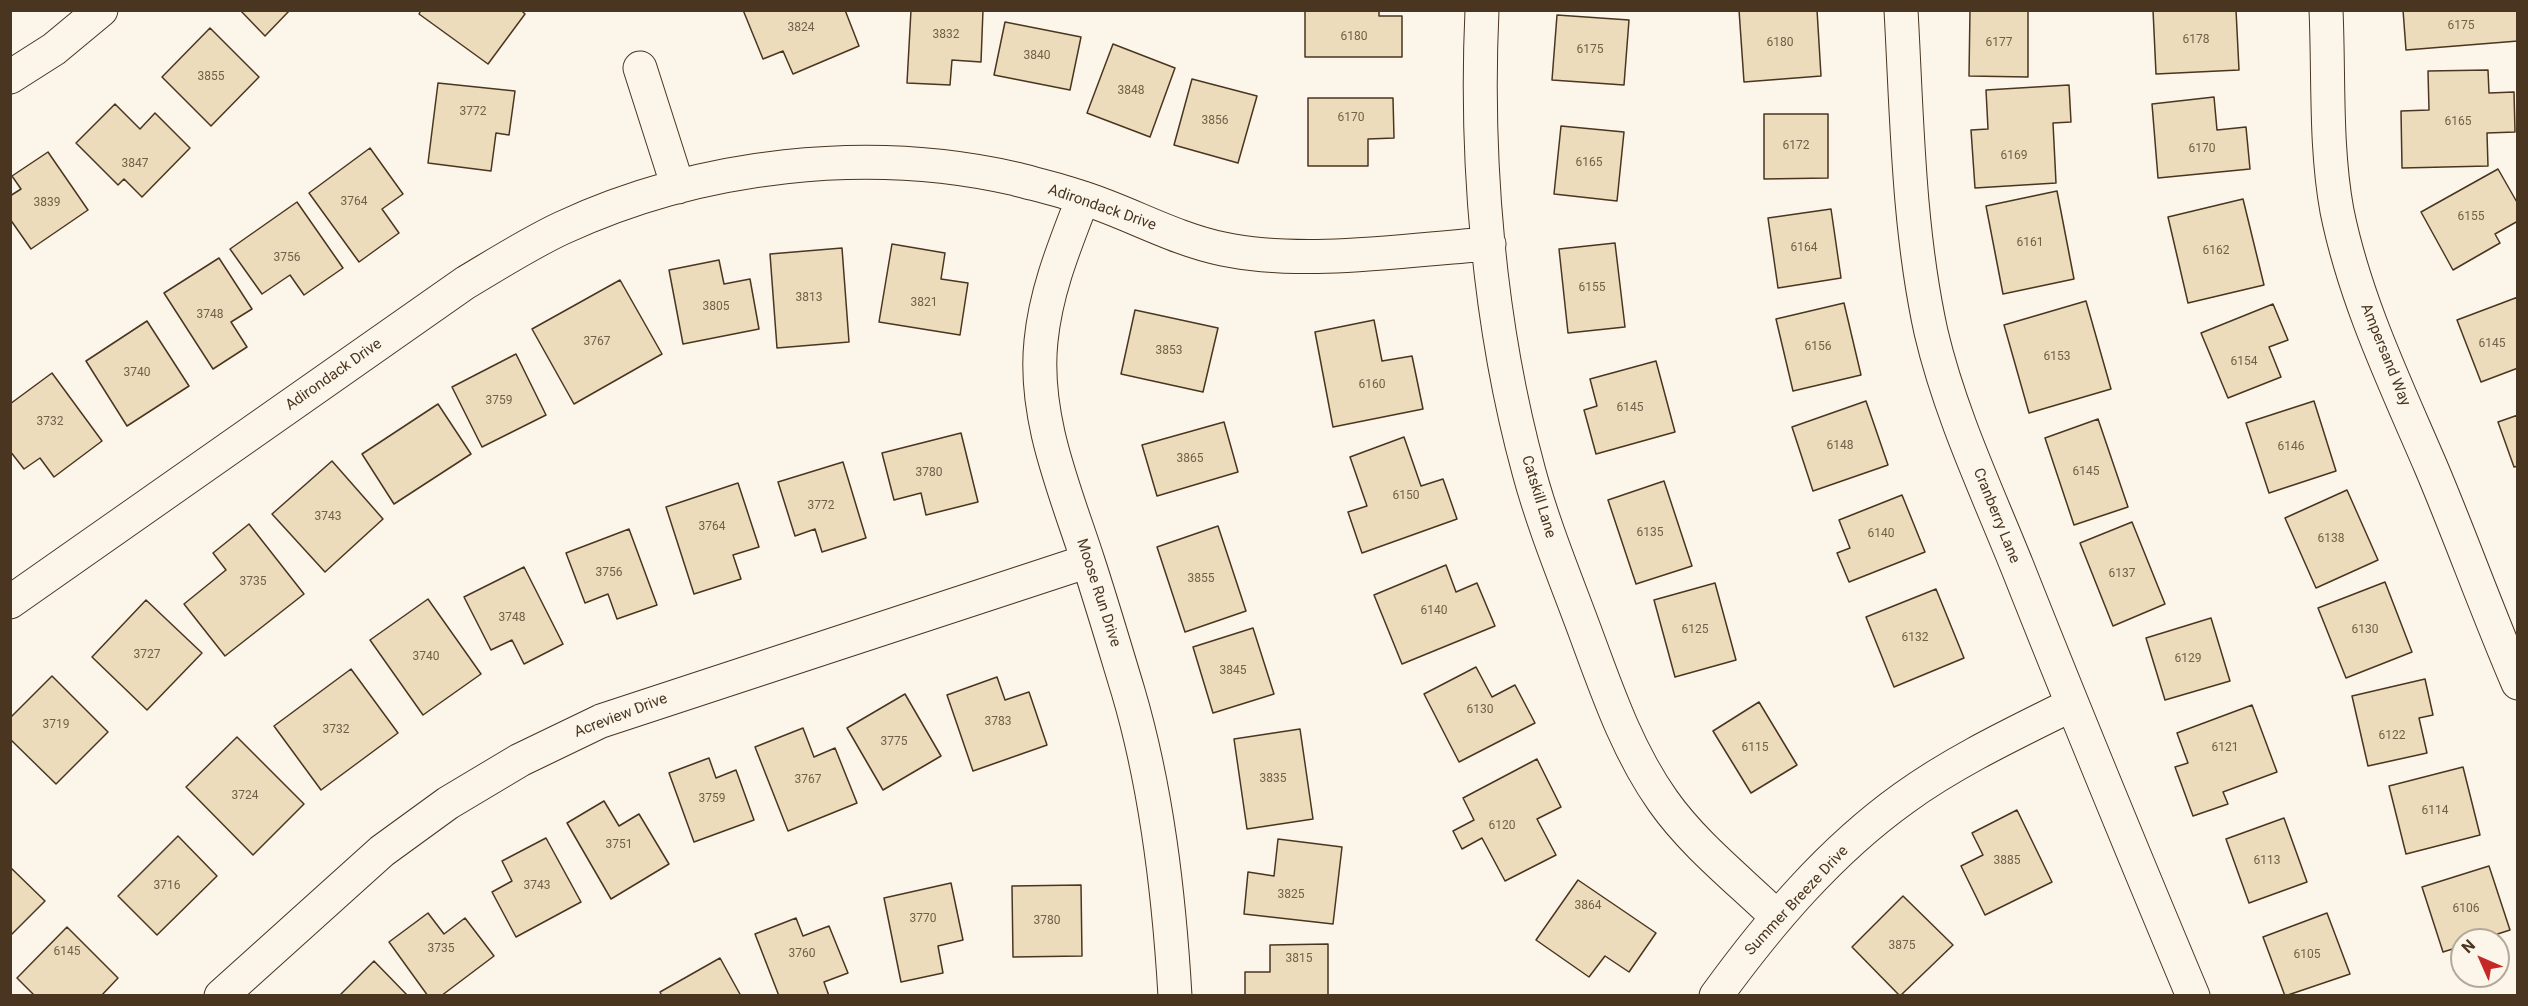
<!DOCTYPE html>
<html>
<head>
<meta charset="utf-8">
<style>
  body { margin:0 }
  #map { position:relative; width:2528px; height:1006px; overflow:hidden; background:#fbf6e9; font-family:Roboto,sans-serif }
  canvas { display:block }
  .frame { position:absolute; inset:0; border:12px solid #4a3520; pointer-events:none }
  .north { position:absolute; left:2450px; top:928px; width:60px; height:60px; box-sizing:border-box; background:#fbf6e9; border:2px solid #b4a999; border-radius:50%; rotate:315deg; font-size:16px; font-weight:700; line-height:24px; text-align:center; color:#4a3520 }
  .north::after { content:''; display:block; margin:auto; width:21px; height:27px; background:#c62828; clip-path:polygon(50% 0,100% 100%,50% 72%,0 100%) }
</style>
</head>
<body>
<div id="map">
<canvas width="2528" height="1006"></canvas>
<div class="frame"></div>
<div class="north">N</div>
</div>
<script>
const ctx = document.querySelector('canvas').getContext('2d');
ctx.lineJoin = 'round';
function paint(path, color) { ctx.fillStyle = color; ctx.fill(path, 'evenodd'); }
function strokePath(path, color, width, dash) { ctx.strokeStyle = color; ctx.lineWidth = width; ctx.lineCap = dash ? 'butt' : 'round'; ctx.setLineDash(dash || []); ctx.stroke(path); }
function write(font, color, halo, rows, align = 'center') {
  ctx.font = font + ' Roboto,sans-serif'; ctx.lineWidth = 4.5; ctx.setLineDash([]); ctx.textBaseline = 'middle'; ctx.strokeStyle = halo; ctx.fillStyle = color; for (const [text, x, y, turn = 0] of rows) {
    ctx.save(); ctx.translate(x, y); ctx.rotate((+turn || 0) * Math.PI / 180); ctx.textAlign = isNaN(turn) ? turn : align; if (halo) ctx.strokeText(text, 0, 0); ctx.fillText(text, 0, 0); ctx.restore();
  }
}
const building = new Path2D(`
  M 240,10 L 290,10 L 265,36 Z
  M 421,10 L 521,10 L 525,14 L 488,64 L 419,14 Z
  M 743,10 L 845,10 L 859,46 L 793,74 L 783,51 L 763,59 Z
  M 911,10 L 983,10 L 981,62 L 952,60 L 950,85 L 907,83 Z
  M 1305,10 L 1379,10 L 1379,16 L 1402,16 L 1402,57 L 1305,57 Z
  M 1739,10 L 1817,10 L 1821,76 L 1744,82 Z
  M 1970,10 L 2028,10 L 2028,77 L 1969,76 Z
  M 2153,10 L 2236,10 L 2239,70 L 2156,74 Z
  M 2403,10 L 2518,10 L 2518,41 L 2406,50 Z
  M 1557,15 L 1629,20 L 1624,85 L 1552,80 Z
  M 1005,22 L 1081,37 L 1070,90 L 994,75 Z
  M 210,28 L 259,77 L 211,126 L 162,77 Z
  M 1113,44 L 1175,68 L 1150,137 L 1087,113 Z
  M 2488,70 L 2489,93 L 2514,92 L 2515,132 L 2487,133 L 2488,166 L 2402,168 L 2401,111 L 2429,110 L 2428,71 Z
  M 1192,79 L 1257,96 L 1238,163 L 1174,145 Z
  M 438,83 L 515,91 L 509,135 L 496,133 L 491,171 L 428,163 Z
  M 2069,85 L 2071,122 L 2053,123 L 2056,183 L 1975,188 L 1971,130 L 1988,129 L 1986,90 Z
  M 2214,97 L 2217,130 L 2246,127 L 2250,169 L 2158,178 L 2152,104 Z
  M 1308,98 L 1393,98 L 1394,138 L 1368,139 L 1368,166 L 1308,166 Z
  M 115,104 L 140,129 L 155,113 L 190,148 L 142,197 L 124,179 L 118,185 L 76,143 Z
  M 1764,114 L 1828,114 L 1828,178 L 1764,179 Z
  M 1561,126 L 1624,132 L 1617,201 L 1554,194 Z
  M 370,148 L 403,194 L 382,209 L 399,233 L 359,262 L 309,193 Z
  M 48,152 L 88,210 L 31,249 L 10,219 L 10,196 L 21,189 L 12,176 Z
  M 2498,169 L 2518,204 L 2518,221 L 2495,234 L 2500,243 L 2453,270 L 2421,212 Z
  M 2057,191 L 2074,279 L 2003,294 L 1986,206 Z
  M 2243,199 L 2264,285 L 2188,303 L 2168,217 Z
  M 297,202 L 343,268 L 304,295 L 290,275 L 262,294 L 230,249 Z
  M 1831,209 L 1841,278 L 1778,288 L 1768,218 Z
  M 1615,243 L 1625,327 L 1568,333 L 1559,249 Z
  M 892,244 L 945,253 L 941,279 L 968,283 L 960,335 L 879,322 Z
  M 842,248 L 849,342 L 777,348 L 770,254 Z
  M 219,258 L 252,309 L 231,322 L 247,347 L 213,369 L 164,293 Z
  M 719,260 L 724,284 L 750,279 L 759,329 L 683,344 L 669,270 Z
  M 620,280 L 662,354 L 574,404 L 532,329 Z
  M 2518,297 L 2518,368 L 2481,382 L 2457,320 Z
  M 2086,301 L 2111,389 L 2029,413 L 2004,325 Z
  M 1844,303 L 1861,375 L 1793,391 L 1776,319 Z
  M 2273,304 L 2288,340 L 2269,347 L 2281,377 L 2228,398 L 2201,333 Z
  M 1135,310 L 1218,328 L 1203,392 L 1121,374 Z
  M 1374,320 L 1382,361 L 1412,356 L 1423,409 L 1333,427 L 1315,332 Z
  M 147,321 L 189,386 L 127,426 L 86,361 Z
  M 516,354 L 546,415 L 482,447 L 452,387 Z
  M 1656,361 L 1675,432 L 1596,454 L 1584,410 L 1597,406 L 1590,379 Z
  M 52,373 L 102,441 L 54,477 L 40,458 L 24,469 L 10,451 L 10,404 Z
  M 1866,401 L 1888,465 L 1813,491 L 1792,427 Z
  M 2314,401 L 2336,471 L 2269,493 L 2246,423 Z
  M 438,404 L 471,454 L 394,504 L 362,454 Z
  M 2518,415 L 2518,466 L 2514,467 L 2498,422 Z
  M 2098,419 L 2128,507 L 2074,525 L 2045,438 Z
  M 1224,422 L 1238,472 L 1157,496 L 1142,445 Z
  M 961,433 L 978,502 L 926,515 L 921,493 L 894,500 L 882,453 Z
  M 1404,437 L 1421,486 L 1443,479 L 1457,519 L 1362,553 L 1348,512 L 1367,506 L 1350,457 Z
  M 332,461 L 383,519 L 325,572 L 272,514 Z
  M 843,462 L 866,538 L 822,552 L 815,529 L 795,536 L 778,482 Z
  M 1664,481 L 1692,566 L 1636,584 L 1608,500 Z
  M 738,483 L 759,547 L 733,555 L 741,579 L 694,594 L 666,507 Z
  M 2347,490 L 2378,560 L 2316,588 L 2285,518 Z
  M 1902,495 L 1925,552 L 1849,582 L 1837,553 L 1850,548 L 1839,520 Z
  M 2132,522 L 2165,604 L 2113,626 L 2080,543 Z
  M 249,524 L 304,594 L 225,656 L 184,604 L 226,570 L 213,553 Z
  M 1218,526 L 1246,611 L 1185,632 L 1157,547 Z
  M 629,529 L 657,605 L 617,619 L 608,594 L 585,603 L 566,553 Z
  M 1446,565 L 1456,592 L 1477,583 L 1495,626 L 1402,664 L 1374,595 Z
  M 524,567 L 563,644 L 524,664 L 512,640 L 491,650 L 464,597 Z
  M 2385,582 L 2412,652 L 2346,678 L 2318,608 Z
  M 1715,583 L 1736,660 L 1675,677 L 1654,600 Z
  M 1936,589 L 1964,658 L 1894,687 L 1866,617 Z
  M 428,599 L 481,674 L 423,715 L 370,640 Z
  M 146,600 L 202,653 L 147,710 L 92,657 Z
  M 2211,618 L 2230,681 L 2165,700 L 2146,638 Z
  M 1253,628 L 1274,694 L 1213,713 L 1193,647 Z
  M 1476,667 L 1492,697 L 1515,685 L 1535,723 L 1459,762 L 1424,694 Z
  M 351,669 L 398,733 L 321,790 L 274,726 Z
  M 52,676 L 108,732 L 56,784 L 10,739 L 10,718 Z
  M 997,677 L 1005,700 L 1029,692 L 1047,745 L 973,771 L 947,695 Z
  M 2425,679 L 2433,715 L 2419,718 L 2427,753 L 2368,766 L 2352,696 Z
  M 905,694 L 941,756 L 883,790 L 847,728 Z
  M 1759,702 L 1797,765 L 1751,793 L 1713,731 Z
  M 2252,705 L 2277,772 L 2223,792 L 2228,804 L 2193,816 L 2175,767 L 2188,763 L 2177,733 Z
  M 803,728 L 814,757 L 835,748 L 857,803 L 788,831 L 755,747 Z
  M 1300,729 L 1313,819 L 1247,829 L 1234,739 Z
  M 237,737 L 304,804 L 253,855 L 186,787 Z
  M 709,758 L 716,778 L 736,770 L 754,820 L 694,842 L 669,773 Z
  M 1537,759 L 1561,807 L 1537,819 L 1556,855 L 1505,881 L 1482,838 L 1462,849 L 1453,831 L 1474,820 L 1463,798 Z
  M 2463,767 L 2480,835 L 2406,854 L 2389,786 Z
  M 604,801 L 619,826 L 639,814 L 669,864 L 611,899 L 567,823 Z
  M 2017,810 L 2052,882 L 1985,915 L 1961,866 L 1983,855 L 1972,833 Z
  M 2284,818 L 2307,882 L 2249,903 L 2226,839 Z
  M 178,836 L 217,876 L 157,935 L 118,896 Z
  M 546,838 L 581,902 L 516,937 L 492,892 L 512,881 L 502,861 Z
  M 1278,839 L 1342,847 L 1333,924 L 1244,914 L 1248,872 L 1274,876 Z
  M 2489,866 L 2510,930 L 2479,940 L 2462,940 L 2462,946 L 2443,952 L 2422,887 Z
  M 10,867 L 45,901 L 10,936 Z
  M 1578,880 L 1656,933 L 1629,972 L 1605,956 L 1589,977 L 1536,940 Z
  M 951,883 L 963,940 L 938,946 L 943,973 L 901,982 L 884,898 Z
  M 1081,885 L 1082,956 L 1013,957 L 1012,886 Z
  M 1903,896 L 1953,945 L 1900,996 L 1852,947 Z
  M 428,913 L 444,934 L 465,918 L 494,956 L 441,996 L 428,996 L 389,942 Z
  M 2327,913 L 2350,974 L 2285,996 L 2263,937 Z
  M 796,918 L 803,936 L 829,926 L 848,973 L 824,982 L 829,996 L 779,996 L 755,934 Z
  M 67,927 L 118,978 L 101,996 L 35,996 L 17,978 Z
  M 1328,944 L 1328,996 L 1245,996 L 1245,972 L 1270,972 L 1270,945 Z
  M 720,958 L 741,996 L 662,996 L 660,992 Z
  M 374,961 L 408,996 L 339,996 Z`);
paint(building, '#ecdcbc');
strokePath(building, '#4a3520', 1.5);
const street = new Path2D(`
  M 1482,10 C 1475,161 1489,326 1529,472 C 1543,524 1564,575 1583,626 C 1605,685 1626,749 1663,801 C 1694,845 1739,880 1777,917
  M 1901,10 C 1907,117 1908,227 1931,332 C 1950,413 1986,489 2017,566 C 2074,710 2133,853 2193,996
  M 2326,10 C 2329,76 2325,146 2337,211 C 2355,300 2395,383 2431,467 C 2461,538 2487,611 2518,683
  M 640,68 L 678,187
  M 10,77 L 54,49 L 101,10
  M 1083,198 C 1065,245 1046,290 1041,341 C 1033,417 1065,490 1088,561 C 1102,604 1115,648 1128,691 C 1157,789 1169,894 1175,996
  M 10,602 L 465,283 C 497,264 528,244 562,228 C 700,164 868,145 1016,179 C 1038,185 1061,190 1083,198 C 1130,213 1174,239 1223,249 C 1304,266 1406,250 1489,244
  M 221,996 L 382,851 L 448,803 L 520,760 L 601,721 L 1088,561
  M 1716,996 C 1769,923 1830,851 1904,798 C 1955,761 2015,733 2071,705`);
strokePath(street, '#4a3520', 35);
strokePath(street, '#fbf6e9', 33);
write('12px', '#725f47', null, [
  ["6175",2461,26],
  ["3824",801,28],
  ["3832",946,35],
  ["6180",1354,37],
  ["6178",2196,40],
  ["6180",1780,43],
  ["6177",1999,43],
  ["6175",1590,50],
  ["3840",1037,56],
  ["3855",211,77],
  ["3848",1131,91],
  ["3772",473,112],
  ["6170",1351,118],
  ["3856",1215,121],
  ["6165",2458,122],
  ["6172",1796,146],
  ["6170",2202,149],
  ["6169",2014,156],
  ["6165",1589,163],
  ["3847",135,164],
  ["3764",354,202],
  ["3839",47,203],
  ["6155",2471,217],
  ["6161",2030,243],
  ["6164",1804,248],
  ["6162",2216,251],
  ["3756",287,258],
  ["6155",1592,288],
  ["3813",809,298],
  ["3821",924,303],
  ["3805",716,307],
  ["3748",210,315],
  ["3767",597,342],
  ["6145",2492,344],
  ["6156",1818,347],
  ["3853",1169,351],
  ["6153",2057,357],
  ["6154",2244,362],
  ["3740",137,373],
  ["6160",1372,385],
  ["3759",499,401],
  ["6145",1630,408],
  ["3732",50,422],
  ["6148",1840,446],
  ["6146",2291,447],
  ["3865",1190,459],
  ["6145",2086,472],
  ["3780",929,473],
  ["6150",1406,496],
  ["3772",821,506],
  ["3743",328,517],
  ["3764",712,527],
  ["6135",1650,533],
  ["6140",1881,534],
  ["6138",2331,539],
  ["3756",609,573],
  ["6137",2122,574],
  ["3855",1201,579],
  ["3735",253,582],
  ["6140",1434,611],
  ["3748",512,618],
  ["6125",1695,630],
  ["6130",2365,630],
  ["6132",1915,638],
  ["3727",147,655],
  ["3740",426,657],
  ["6129",2188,659],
  ["3845",1233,671],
  ["6130",1480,710],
  ["3783",998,722],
  ["3719",56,725],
  ["3732",336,730],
  ["6122",2392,736],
  ["3775",894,742],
  ["6115",1755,748],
  ["6121",2225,748],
  ["3835",1273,779],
  ["3767",808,780],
  ["3724",245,796],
  ["3759",712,799],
  ["6114",2435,811],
  ["6120",1502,826],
  ["3751",619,845],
  ["3885",2007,861],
  ["6113",2267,861],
  ["3716",167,886],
  ["3743",537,886],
  ["3825",1291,895],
  ["3864",1588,906],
  ["6106",2466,909],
  ["3770",923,919],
  ["3780",1047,921],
  ["3875",1902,946],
  ["3735",441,949],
  ["6145",67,952],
  ["3760",802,954],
  ["6105",2307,955],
  ["3815",1299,959]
]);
write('15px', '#4a3520', '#fbf6e9', [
  ["Adirondack Drive",1102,208,19],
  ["Ampersand Way",2385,355,68],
  ["Adirondack Drive",334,375,-35],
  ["Catskill Lane",1538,497,73],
  ["Cranberry Lane",1996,516,68],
  ["Moose Run Drive",1098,593,72],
  ["Acreview Drive",621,716,-21],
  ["Summer Breeze Drive",1797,901,-47]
]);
</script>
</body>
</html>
